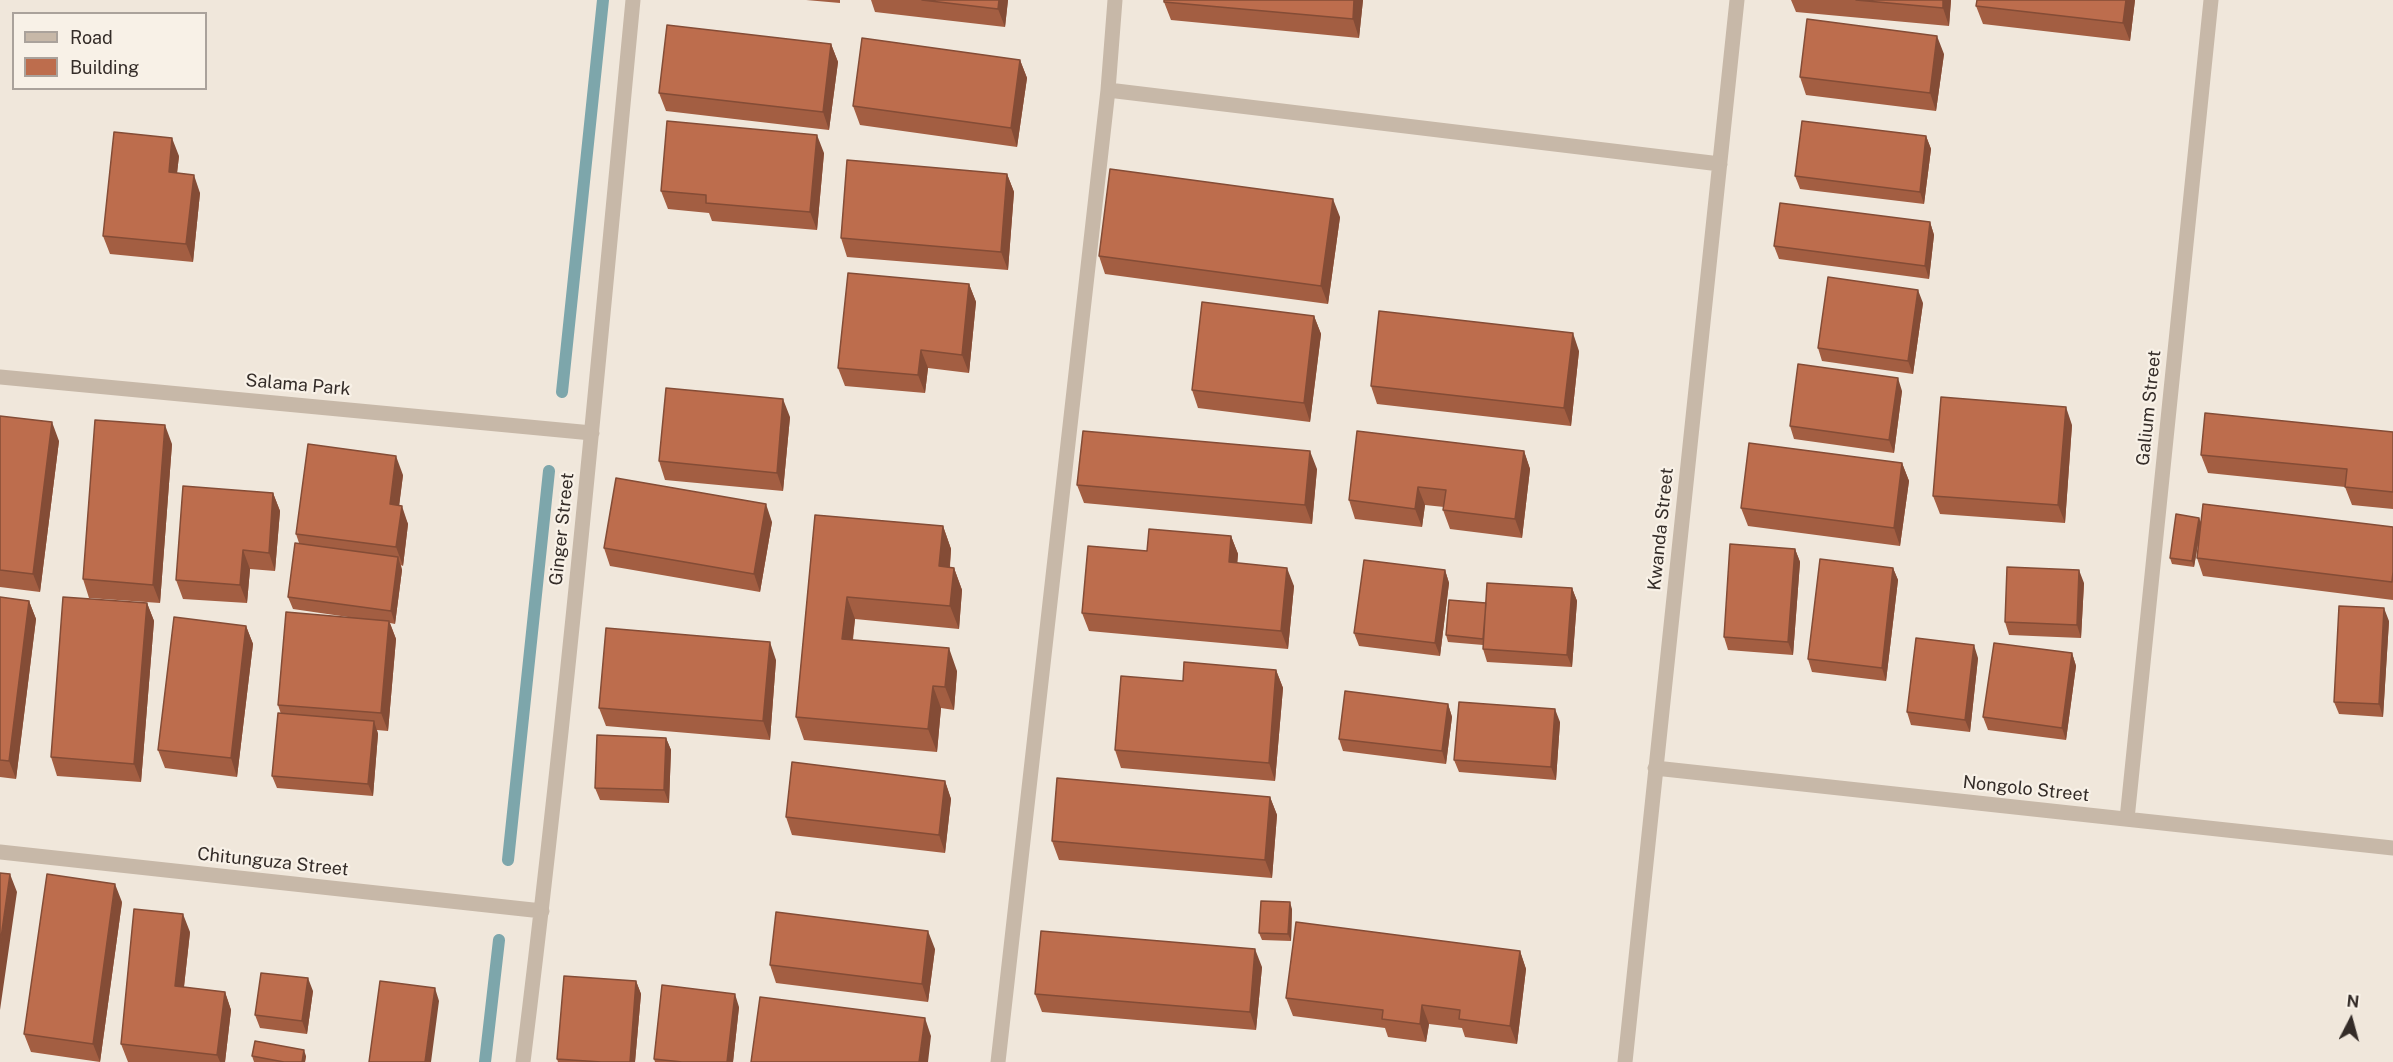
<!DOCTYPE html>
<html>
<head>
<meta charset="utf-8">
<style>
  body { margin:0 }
  #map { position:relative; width:2393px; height:1062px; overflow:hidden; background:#f0e7db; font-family:"Public Sans",sans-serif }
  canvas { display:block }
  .legend { position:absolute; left:12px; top:12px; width:195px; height:78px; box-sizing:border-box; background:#f8f1e7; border:2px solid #aaa29b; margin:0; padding:8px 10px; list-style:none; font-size:18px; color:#342c28 }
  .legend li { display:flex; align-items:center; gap:12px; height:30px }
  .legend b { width:30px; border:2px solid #aaa29b }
  .north { position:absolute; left:2321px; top:990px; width:60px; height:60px; -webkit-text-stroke:4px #f8f1e7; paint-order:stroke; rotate:6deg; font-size:16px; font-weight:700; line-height:24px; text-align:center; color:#342c28 }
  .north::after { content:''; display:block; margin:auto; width:21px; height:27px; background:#342c28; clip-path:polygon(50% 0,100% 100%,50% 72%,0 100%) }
</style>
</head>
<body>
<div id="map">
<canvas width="2393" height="1062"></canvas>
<ul class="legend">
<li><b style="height:8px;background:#c7b8a8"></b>Road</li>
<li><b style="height:16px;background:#bd6d4d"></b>Building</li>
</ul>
<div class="north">N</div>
</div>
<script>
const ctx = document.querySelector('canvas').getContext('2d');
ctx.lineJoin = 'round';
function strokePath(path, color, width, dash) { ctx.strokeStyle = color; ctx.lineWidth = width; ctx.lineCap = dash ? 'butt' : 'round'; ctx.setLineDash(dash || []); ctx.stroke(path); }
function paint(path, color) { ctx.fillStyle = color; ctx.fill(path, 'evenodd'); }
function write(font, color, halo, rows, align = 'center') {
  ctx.font = font + ' "Public Sans",sans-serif'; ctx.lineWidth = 4.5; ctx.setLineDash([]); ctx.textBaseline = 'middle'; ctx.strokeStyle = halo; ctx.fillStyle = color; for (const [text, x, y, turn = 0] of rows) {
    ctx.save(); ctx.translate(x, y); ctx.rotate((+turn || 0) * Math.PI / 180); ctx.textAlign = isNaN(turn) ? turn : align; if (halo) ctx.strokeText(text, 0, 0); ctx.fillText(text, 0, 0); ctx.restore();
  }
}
strokePath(new Path2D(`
  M 562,392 L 603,0
  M 508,860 L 549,471
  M 485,1062 L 499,940`), '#7da6ab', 12);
strokePath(new Path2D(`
  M 1108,90 L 1720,164
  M 0,377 L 592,433
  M 1655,768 L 2393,848
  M 2127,819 L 2211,0
  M 0,852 L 542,911
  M 523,1062 C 567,709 599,354 633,0
  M 998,1062 L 1108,90 L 1115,0
  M 1625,1062 L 1737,0`), '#c7b8a8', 15);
paint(new Path2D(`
  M 806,0 L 840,0 L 840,3 Z
  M 871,0 L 1008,0 L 1005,27 L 875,12 Z
  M 1363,0 L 1359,38 L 1171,20 L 1164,2 Z
  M 1791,0 L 1951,0 L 1949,26 L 1796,12 Z
  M 1977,0 L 2135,0 L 2130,41 L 1983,24 L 1976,6 Z
  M 831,44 L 838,62 L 829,130 L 666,111 L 659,93 Z
  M 1944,54 L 1936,111 L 1806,95 L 1800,77 Z
  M 1020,60 L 1027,78 L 1017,147 L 860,125 L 853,106 Z
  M 1926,136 L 1931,149 L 1924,204 L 1800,189 L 1795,176 Z
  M 824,153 L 817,230 L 712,221 L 709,213 L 668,209 L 661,191 Z
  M 179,156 L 177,173 L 200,193 L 193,262 L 110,254 L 103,236 Z
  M 1007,174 L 1014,192 L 1008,270 L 847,257 L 841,238 Z
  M 1340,217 L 1328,304 L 1105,274 L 1099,256 Z
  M 1930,222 L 1934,235 L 1929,279 L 1779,259 L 1774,246 Z
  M 969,284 L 976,302 L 969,373 L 928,368 L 925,393 L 845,386 L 838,368 Z
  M 1923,303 L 1913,374 L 1822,361 L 1818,348 Z
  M 1314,316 L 1321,334 L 1310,422 L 1198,408 L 1192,390 Z
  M 1579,351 L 1571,426 L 1377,404 L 1371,386 Z
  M 1902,391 L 1894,453 L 1794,439 L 1790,426 Z
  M 0,416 L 59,441 L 40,592 L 0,587 Z
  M 790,417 L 783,491 L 665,480 L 659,461 Z
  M 2072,425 L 2065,523 L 1940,514 L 1933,496 Z
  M 2393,432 L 2393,509 L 2352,505 L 2345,487 L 2208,473 L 2201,455 Z
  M 172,444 L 160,603 L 89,598 L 83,579 Z
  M 1524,451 L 1530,469 L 1522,538 L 1450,529 L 1443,510 L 1444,507 L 1425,505 L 1422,527 L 1355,519 L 1349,500 Z
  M 1902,463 L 1909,481 L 1900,546 L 1748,526 L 1741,508 Z
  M 1317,469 L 1312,524 L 1084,503 L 1077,485 Z
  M 403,475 L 399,505 L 408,524 L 403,566 L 401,565 L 402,570 L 395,624 L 390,623 L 396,639 L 388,731 L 377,730 L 378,734 L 373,796 L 277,788 L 272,776 L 281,714 L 278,705 L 348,617 L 293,609 L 288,597 L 299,543 L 296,534 Z
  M 273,493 L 280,511 L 275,571 L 250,569 L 247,603 L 183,599 L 176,580 Z
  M 815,515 L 943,526 L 951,549 L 950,567 L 954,568 L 962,590 L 959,629 L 855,619 L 853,640 L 957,671 L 954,710 L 941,708 L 937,752 L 804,740 L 796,717 Z
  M 2199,518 L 2201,522 L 2393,527 L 2393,600 L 2203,576 L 2197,558 L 2199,540 L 2194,567 L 2172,564 L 2170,558 Z
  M 772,522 L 760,592 L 610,566 L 604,548 Z
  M 1231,536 L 1238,554 L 1237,563 L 1294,586 L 1288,649 L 1089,631 L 1082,613 L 1147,551 Z
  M 1795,549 L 1800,562 L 1793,655 L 1728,650 L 1724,637 Z
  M 1893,568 L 1898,580 L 1886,681 L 1812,672 L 1808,659 Z
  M 1445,570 L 1449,583 L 1440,656 L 1359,646 L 1354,633 Z
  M 2084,583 L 2081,638 L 2009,635 L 2005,622 Z
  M 1572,588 L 1577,601 L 1572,667 L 1487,662 L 1483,649 L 1483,645 L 1448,642 L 1446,635 L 1486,603 Z
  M 0,597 L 29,601 L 36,619 L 16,779 L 0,777 Z
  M 147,603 L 154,621 L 141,782 L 57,776 L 51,757 Z
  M 2389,621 L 2383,717 L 2339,714 L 2334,702 Z
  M 246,626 L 253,644 L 237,777 L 165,768 L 158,750 Z
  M 2072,653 L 2076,666 L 2066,740 L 1988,730 L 1983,717 Z
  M 1978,658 L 1970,732 L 1911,725 L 1907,712 Z
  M 776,660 L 770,740 L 606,726 L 599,708 Z
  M 1276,670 L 1283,688 L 1275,781 L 1121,768 L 1115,750 L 1183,681 Z
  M 1448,704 L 1452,717 L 1446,764 L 1343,751 L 1339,739 Z
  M 1560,722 L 1556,780 L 1459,772 L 1454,760 Z
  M 666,738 L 671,750 L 669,803 L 600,800 L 595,788 Z
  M 945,781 L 951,799 L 945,853 L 792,835 L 786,817 Z
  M 1270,797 L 1277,815 L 1272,878 L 1059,860 L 1052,841 Z
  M 122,902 L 100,1062 L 31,1052 L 24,1034 Z
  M 1292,909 L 1291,941 L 1262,940 L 1259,933 Z
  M 190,932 L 184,987 L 225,992 L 231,1010 L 225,1062 L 128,1062 L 121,1044 Z
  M 935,949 L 928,1002 L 776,983 L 770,965 Z
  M 1520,951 L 1526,969 L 1517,1044 L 1465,1037 L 1462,1028 L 1429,1024 L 1426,1042 L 1388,1037 L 1385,1028 L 1293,1016 L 1286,998 Z
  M 1262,967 L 1256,1030 L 1042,1012 L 1035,994 Z
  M 636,981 L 641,994 L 635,1062 L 558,1062 L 557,1059 Z
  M 313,991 L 307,1034 L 260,1028 L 255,1015 Z
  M 739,1007 L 733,1062 L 655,1062 L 654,1059 Z
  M 252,1056 L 306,1056 L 305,1062 L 254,1062 Z`), '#a35e42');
paint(new Path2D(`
  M 999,0 L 1008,0 L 1005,27 L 998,9 Z
  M 1354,0 L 1363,0 L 1359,38 L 1353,19 Z
  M 1943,0 L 1951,0 L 1949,26 L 1943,8 Z
  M 2126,0 L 2135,0 L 2130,41 L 2123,23 Z
  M 1937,36 L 1944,54 L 1936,111 L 1930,93 Z
  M 831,44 L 838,62 L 829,130 L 823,112 Z
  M 1020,60 L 1027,78 L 1017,147 L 1011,128 Z
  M 817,135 L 824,153 L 817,230 L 810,212 Z
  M 1926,136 L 1931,149 L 1924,204 L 1920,192 Z
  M 172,138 L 179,156 L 175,190 L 169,172 Z
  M 1007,174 L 1014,192 L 1008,270 L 1001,252 Z
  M 194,175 L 200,193 L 193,262 L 186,244 Z
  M 1333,199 L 1340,217 L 1328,304 L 1321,286 Z
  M 1930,222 L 1934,235 L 1929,279 L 1925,266 Z
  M 969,284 L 976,302 L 969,373 L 962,355 Z
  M 1918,290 L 1923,303 L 1913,374 L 1908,361 Z
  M 1314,316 L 1321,334 L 1310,422 L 1304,403 Z
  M 1573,333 L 1579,351 L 1571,426 L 1564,408 Z
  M 921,350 L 928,368 L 925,393 L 918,375 Z
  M 1898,378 L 1902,391 L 1894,453 L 1889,440 Z
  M 783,399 L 790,417 L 783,491 L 777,473 Z
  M 2066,407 L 2072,425 L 2065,523 L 2058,505 Z
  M 52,422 L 59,441 L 40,592 L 33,574 Z
  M 165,425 L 172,444 L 160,603 L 153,585 Z
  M 1310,451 L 1317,469 L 1312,524 L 1305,505 Z
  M 1524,451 L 1530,469 L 1522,538 L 1515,519 Z
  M 396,456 L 403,475 L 397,523 L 390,504 Z
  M 1902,463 L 1909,481 L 1900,546 L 1894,528 Z
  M 1418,487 L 1425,505 L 1422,527 L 1415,509 Z
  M 273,493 L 280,511 L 275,571 L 269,553 Z
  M 766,504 L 772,522 L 760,592 L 754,574 Z
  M 402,506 L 408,524 L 403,566 L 396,547 Z
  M 2199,518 L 2201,524 L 2194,567 L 2192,561 Z
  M 943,526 L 951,549 L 948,589 L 939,566 Z
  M 1231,536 L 1238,554 L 1236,581 L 1229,562 Z
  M 1795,549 L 1800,562 L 1793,655 L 1788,642 Z
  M 243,550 L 250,569 L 247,603 L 240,585 Z
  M 398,557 L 402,570 L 395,624 L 391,611 Z
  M 954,568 L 962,590 L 959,629 L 950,606 Z
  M 1287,568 L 1294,586 L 1288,649 L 1281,631 Z
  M 1893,568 L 1898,580 L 1886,681 L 1882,668 Z
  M 1445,570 L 1449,583 L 1440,656 L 1435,643 Z
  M 2079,570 L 2084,583 L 2081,638 L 2077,625 Z
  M 1572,588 L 1577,601 L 1572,667 L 1567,655 Z
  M 847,597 L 855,619 L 850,661 L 842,639 Z
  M 29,601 L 36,619 L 16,779 L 9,761 Z
  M 147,603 L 154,621 L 141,782 L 134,764 Z
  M 2384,608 L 2389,621 L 2383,717 L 2379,704 Z
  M 389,621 L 396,639 L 388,731 L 381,713 Z
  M 246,626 L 253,644 L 237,777 L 231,758 Z
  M 770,642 L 776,660 L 770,740 L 763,721 Z
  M 1974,645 L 1978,658 L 1970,732 L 1965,720 Z
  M 949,648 L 957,671 L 954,710 L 945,687 Z
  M 2072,653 L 2076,666 L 2066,740 L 2062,728 Z
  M 1276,670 L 1283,688 L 1275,781 L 1269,763 Z
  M 933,686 L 941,708 L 937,752 L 928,729 Z
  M 1448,704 L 1452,717 L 1446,764 L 1442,751 Z
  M 1555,709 L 1560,722 L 1556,780 L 1551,767 Z
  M 374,721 L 378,734 L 373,796 L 368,784 Z
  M 666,738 L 671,750 L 669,803 L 664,790 Z
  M 945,781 L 951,799 L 945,853 L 939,835 Z
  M 1270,797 L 1277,815 L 1272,878 L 1265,860 Z
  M 10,874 L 17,892 L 0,1010 L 0,945 Z
  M 115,884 L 122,902 L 100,1062 L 93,1044 Z
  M 1290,902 L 1292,909 L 1291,941 L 1288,934 Z
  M 183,914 L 190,932 L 182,1004 L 175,986 Z
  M 928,931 L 935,949 L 928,1002 L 922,984 Z
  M 1255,949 L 1262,967 L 1256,1030 L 1250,1012 Z
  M 1520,951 L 1526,969 L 1517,1044 L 1510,1026 Z
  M 308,978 L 313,991 L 307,1034 L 302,1021 Z
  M 636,981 L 641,994 L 635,1062 L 630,1062 Z
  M 435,988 L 439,1001 L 431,1062 L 425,1062 Z
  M 225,992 L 231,1010 L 225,1062 L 220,1062 L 217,1055 Z
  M 735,994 L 739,1007 L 733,1062 L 727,1062 Z
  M 1422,1005 L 1429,1024 L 1426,1042 L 1420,1024 Z
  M 925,1018 L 931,1036 L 928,1062 L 919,1062 Z
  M 304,1050 L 306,1056 L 305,1062 L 302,1062 Z`), '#844c36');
const building = new Path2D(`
  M 922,0 L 999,0 L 998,9 Z
  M 1164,0 L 1354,0 L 1353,19 L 1164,2 Z
  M 1856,0 L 1943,0 L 1943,8 Z
  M 1977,0 L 2126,0 L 2123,23 L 1976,6 Z
  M 1807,19 L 1937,36 L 1930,93 L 1800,77 Z
  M 667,25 L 831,44 L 823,112 L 659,93 Z
  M 862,38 L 1020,60 L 1011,128 L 853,106 Z
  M 667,121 L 817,135 L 810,212 L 706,203 L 706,195 L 661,191 Z
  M 1802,121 L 1926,136 L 1920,192 L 1795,176 Z
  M 114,132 L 172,138 L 169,172 L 194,175 L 186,244 L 103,236 Z
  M 847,160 L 1007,174 L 1001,252 L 841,238 Z
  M 1110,169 L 1333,199 L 1321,286 L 1099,256 Z
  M 1780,203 L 1930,222 L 1925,266 L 1774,246 Z
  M 848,273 L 969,284 L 962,355 L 921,350 L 918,375 L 838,368 Z
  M 1828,277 L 1918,290 L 1908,361 L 1818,348 Z
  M 1202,302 L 1314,316 L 1304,403 L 1192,390 Z
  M 1379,311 L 1573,333 L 1564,408 L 1371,386 Z
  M 1798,364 L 1898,378 L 1889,440 L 1790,426 Z
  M 666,388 L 783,399 L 777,473 L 659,461 Z
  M 1941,397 L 2066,407 L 2058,505 L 1933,496 Z
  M 2205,413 L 2393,432 L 2393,492 L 2345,487 L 2347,469 L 2201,455 Z
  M 0,416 L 52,422 L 33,574 L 0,570 Z
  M 95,420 L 165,425 L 153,585 L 83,579 Z
  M 1083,431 L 1310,451 L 1305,505 L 1077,485 Z
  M 1357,431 L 1524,451 L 1515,519 L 1443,510 L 1446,490 L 1418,487 L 1415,509 L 1349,500 Z
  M 1749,443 L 1902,463 L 1894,528 L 1741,508 Z
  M 308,444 L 396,456 L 390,504 L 402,506 L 396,547 L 296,534 Z
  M 616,478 L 766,504 L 754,574 L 604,548 Z
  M 183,486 L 273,493 L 269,553 L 243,550 L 240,585 L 176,580 Z
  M 2203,504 L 2393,527 L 2393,572 L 2392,582 L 2197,558 Z
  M 2176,514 L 2199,518 L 2192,561 L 2170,558 Z
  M 815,515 L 943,526 L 939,566 L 954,568 L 950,606 L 847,597 L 842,639 L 949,648 L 945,687 L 933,686 L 928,729 L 796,717 Z
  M 1149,529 L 1231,536 L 1229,562 L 1287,568 L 1281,631 L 1082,613 L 1088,546 L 1147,551 Z
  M 295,543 L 398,557 L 391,611 L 288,597 Z
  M 1730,544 L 1795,549 L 1788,642 L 1724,637 Z
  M 1820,559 L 1893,568 L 1882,668 L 1808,659 Z
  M 1364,560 L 1445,570 L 1435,643 L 1354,633 Z
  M 2007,567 L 2079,570 L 2077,625 L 2005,622 Z
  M 1487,583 L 1572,588 L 1567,655 L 1483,649 Z
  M 0,597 L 29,601 L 9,761 L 0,760 Z
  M 63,597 L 147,603 L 134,764 L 51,757 Z
  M 1449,600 L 1486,603 L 1483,639 L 1446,635 Z
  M 2339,606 L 2384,608 L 2379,704 L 2334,702 Z
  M 286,612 L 389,621 L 381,713 L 278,705 Z
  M 174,617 L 246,626 L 231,758 L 158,750 Z
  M 606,628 L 770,642 L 763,721 L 599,708 Z
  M 1916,638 L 1974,645 L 1965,720 L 1907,712 Z
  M 1994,643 L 2072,653 L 2062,728 L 1983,717 Z
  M 1184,662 L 1276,670 L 1269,763 L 1115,750 L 1121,676 L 1183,681 Z
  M 1345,691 L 1448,704 L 1442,751 L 1339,739 Z
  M 1459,702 L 1555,709 L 1551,767 L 1454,760 Z
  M 278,713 L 374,721 L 368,784 L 272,776 Z
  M 597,735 L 666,738 L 664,790 L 595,788 Z
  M 792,762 L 945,781 L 939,835 L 786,817 Z
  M 1057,778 L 1270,797 L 1265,860 L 1052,841 Z
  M 0,873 L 10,874 L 0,945 Z
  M 47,874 L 115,884 L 93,1044 L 24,1034 Z
  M 1261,901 L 1290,902 L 1288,934 L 1259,933 Z
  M 134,909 L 183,914 L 175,986 L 225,992 L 217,1055 L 121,1044 Z
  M 776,912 L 928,931 L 922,984 L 770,965 Z
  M 1296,922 L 1520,951 L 1510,1026 L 1459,1019 L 1460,1010 L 1422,1005 L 1420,1024 L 1382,1019 L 1383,1010 L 1286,998 Z
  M 1041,931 L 1255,949 L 1250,1012 L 1035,994 Z
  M 261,973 L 308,978 L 302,1021 L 255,1015 Z
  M 564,976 L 636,981 L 630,1062 L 601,1062 L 557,1059 Z
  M 380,981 L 435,988 L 425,1062 L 369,1062 Z
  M 662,985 L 735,994 L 727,1062 L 682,1062 L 654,1059 Z
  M 760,997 L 925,1018 L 919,1062 L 751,1062 Z
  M 255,1041 L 304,1050 L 302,1062 L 284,1062 L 252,1056 Z`);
paint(building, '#bd6d4d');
strokePath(building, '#844c36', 1.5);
write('18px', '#342c28', '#f8f1e7', [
  ["Salama Park",298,385,5],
  ["Galium Street",2149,408,-84],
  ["Ginger Street",562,529,-84],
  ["Kwanda Street",1661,529,-84],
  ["Nongolo Street",2026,789,6],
  ["Chitunguza Street",273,862,6]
]);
</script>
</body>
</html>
